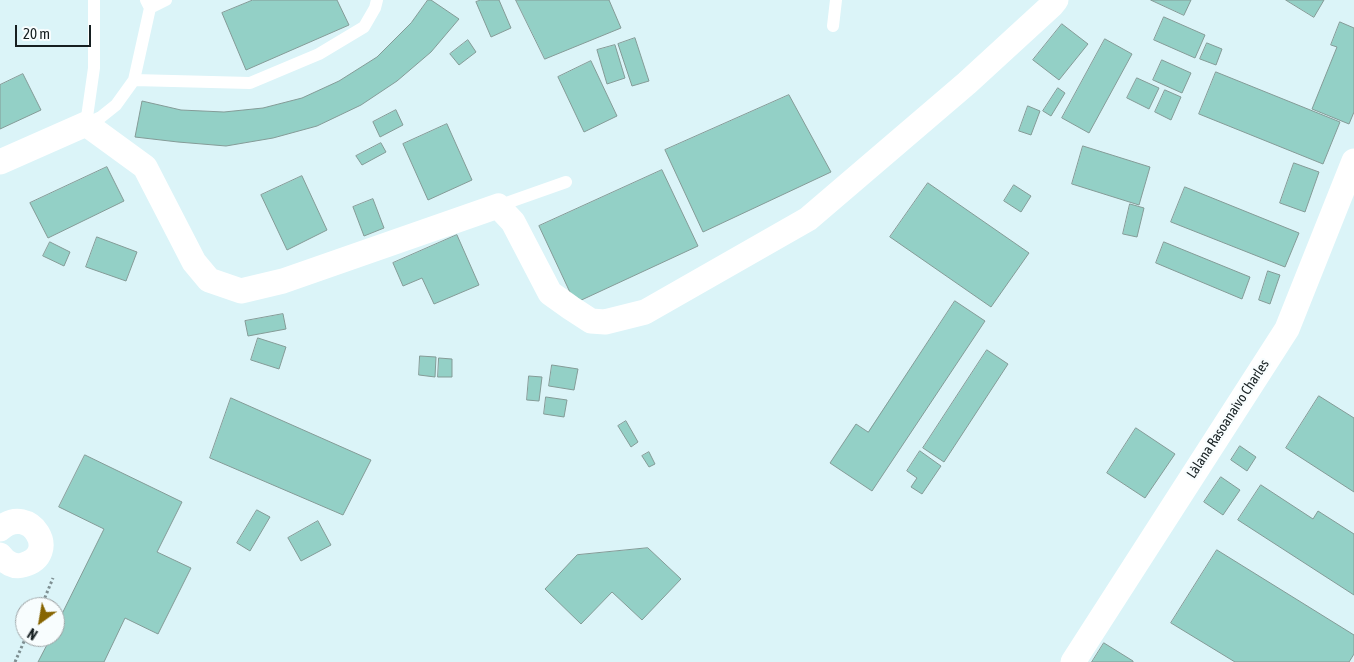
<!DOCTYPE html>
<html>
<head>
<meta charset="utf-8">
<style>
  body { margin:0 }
  #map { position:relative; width:1354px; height:662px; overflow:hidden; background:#dbf4f8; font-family:"Asap Condensed",sans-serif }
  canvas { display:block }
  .north { position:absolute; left:15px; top:597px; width:50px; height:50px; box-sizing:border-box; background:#f8fdfe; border:1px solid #9ea4a6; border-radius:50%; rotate:212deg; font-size:14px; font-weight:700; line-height:20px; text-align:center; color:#161f21 }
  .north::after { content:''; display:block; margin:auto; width:18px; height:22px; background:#876501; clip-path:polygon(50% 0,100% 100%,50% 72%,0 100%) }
  .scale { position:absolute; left:15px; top:25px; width:76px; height:22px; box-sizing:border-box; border:2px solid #161f21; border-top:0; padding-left:6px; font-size:15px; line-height:18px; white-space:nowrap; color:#161f21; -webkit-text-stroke:4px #f8fdfe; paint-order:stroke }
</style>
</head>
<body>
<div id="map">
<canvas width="1354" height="662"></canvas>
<div class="north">N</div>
<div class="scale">20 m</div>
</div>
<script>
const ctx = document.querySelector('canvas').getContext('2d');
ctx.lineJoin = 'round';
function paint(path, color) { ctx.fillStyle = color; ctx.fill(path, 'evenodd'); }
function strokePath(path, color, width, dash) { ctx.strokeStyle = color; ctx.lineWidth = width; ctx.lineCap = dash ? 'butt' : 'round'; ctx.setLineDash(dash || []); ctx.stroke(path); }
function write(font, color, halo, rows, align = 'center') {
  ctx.font = font + ' "Asap Condensed",sans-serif'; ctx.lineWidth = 4.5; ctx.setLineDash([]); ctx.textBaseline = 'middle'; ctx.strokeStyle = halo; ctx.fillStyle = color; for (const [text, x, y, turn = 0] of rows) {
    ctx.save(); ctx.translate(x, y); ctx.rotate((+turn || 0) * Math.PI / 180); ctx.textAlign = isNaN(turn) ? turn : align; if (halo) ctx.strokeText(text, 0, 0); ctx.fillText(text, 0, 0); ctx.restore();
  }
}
const building = new Path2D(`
  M 253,0 L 337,0 L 349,25 L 246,70 L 222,13 Z
  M 428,0 L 431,0 L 459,19 L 431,52 L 397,81 L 361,105 L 317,126 L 273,138 L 226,146 L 178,142 L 135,137 L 142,101 L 181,110 L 224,112 L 263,108 L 302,98 L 339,81 L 377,57 L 411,23 Z
  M 481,0 L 499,0 L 511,28 L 491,37 L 476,2 Z
  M 516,0 L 609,0 L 621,28 L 545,59 Z
  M 1151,0 L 1191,0 L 1184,15 Z
  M 1286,0 L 1324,0 L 1314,17 Z
  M 1164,17 L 1205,35 L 1195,58 L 1154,40 Z
  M 1340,22 L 1354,28 L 1354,112 L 1349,124 L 1312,109 L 1337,47 L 1331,45 Z
  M 1062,24 L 1088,44 L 1059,80 L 1033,60 Z
  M 635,38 L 649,81 L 632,86 L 618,44 Z
  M 1105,39 L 1132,54 L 1089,133 L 1062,118 Z
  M 468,40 L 476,52 L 459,65 L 450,54 Z
  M 1207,43 L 1222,49 L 1216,65 L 1200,59 Z
  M 615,45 L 625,78 L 607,84 L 597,50 Z
  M 1162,60 L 1191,73 L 1182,93 L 1153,80 Z
  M 591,61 L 617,116 L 584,132 L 558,77 Z
  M 1216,72 L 1340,122 L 1323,164 L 1199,114 Z
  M 23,74 L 41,110 L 0,129 L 0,85 Z
  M 1137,78 L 1159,88 L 1149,109 L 1127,98 Z
  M 1058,88 L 1065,93 L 1051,116 L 1043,111 Z
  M 1165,90 L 1181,97 L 1171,120 L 1155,112 Z
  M 789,95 L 831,172 L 703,232 L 665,150 Z
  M 1028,106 L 1040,111 L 1031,135 L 1019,131 Z
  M 396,110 L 403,125 L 380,137 L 373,122 Z
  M 447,124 L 472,180 L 428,200 L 403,144 Z
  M 381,143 L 386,152 L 362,165 L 356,156 Z
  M 1083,146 L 1150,167 L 1139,205 L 1072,184 Z
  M 1294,163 L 1319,172 L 1305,212 L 1280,203 Z
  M 107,167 L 124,201 L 48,238 L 30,203 Z
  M 662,170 L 698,246 L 575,303 L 539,226 Z
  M 302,176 L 327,230 L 287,250 L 261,195 Z
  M 928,183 L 1029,253 L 991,307 L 890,237 Z
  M 1014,185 L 1031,196 L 1021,212 L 1004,201 Z
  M 1185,187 L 1299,233 L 1285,267 L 1171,222 Z
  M 373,199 L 384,228 L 364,236 L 353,207 Z
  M 1130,204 L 1144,208 L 1137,237 L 1123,234 Z
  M 457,235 L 479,285 L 434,304 L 422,278 L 403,286 L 393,263 Z
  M 97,237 L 137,252 L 126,281 L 86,267 Z
  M 50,242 L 70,252 L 64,266 L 43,256 Z
  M 1164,242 L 1250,277 L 1242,299 L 1156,263 Z
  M 1268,271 L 1280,275 L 1270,304 L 1259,300 Z
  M 955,301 L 985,321 L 872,491 L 830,463 L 856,424 L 868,432 Z
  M 283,314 L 286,329 L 248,336 L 245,321 Z
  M 258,338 L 286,347 L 279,369 L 251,360 Z
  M 987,350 L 1008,364 L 944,462 L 923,448 Z
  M 420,356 L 436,357 L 435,377 L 419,375 Z
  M 439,358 L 452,359 L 452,377 L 438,377 Z
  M 552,365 L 578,369 L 574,390 L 549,386 Z
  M 529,376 L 542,377 L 539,401 L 527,400 Z
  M 1319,396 L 1354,418 L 1354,492 L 1286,448 Z
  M 546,397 L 567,400 L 564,417 L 544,414 Z
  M 231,398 L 371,460 L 343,515 L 210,458 Z
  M 626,421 L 638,442 L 631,447 L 618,426 Z
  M 1136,428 L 1175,454 L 1145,498 L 1107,473 Z
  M 1240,446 L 1256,457 L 1247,471 L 1231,460 Z
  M 920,451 L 941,466 L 922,494 L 911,487 L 917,478 L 907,471 Z
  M 649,452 L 655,464 L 649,467 L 642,456 Z
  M 85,455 L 182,502 L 157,552 L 191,568 L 158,634 L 125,618 L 104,662 L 38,662 L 51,637 L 55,637 L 55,628 L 104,529 L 59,507 Z
  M 1221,477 L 1240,490 L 1223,515 L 1204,502 Z
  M 1261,485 L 1313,519 L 1318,511 L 1354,534 L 1354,595 L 1238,520 Z
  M 257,510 L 270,517 L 250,551 L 237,543 Z
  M 318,521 L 331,545 L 301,561 L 288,538 Z
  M 648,548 L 681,579 L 642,620 L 612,592 L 581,624 L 545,589 L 577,555 Z
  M 1217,550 L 1354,635 L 1354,654 L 1349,662 L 1235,662 L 1171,623 Z
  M 1104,643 L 1133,661 L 1133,662 L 1092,662 Z`);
paint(building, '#93d0c6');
strokePath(building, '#849b97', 1);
strokePath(new Path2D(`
  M 41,607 L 53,578
  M 15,662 L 26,637`), '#7e8f92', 3, [2.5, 2.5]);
strokePath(new Path2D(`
  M 150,8 L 166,0
  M 833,26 L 836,0
  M 134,80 L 250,83 L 319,54 L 364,27 L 375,8 L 377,0
  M 86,124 L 101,117 L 116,105 L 134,80 L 150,8 L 146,0
  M 86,124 L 94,68 L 94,0
  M 498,206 L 566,182`), '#fff', 12);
strokePath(new Path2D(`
  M 0,162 L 86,124 L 145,167 L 194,262 L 209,280 L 241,291 L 283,281 L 498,206 L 513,222 L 550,293 L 571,308 L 591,321 L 605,322 L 645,312 L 808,219 L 967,83 L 1052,5 L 1056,0
  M 0,529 C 30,502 62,555 23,565 C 14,568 5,562 0,555
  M 1073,662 L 1287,329 L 1354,161`), '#fff', 25);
write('14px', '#161f21', '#f8fdfe', [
  ["Làlana Rasoanaivo Charles",1228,419,-57]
]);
</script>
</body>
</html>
